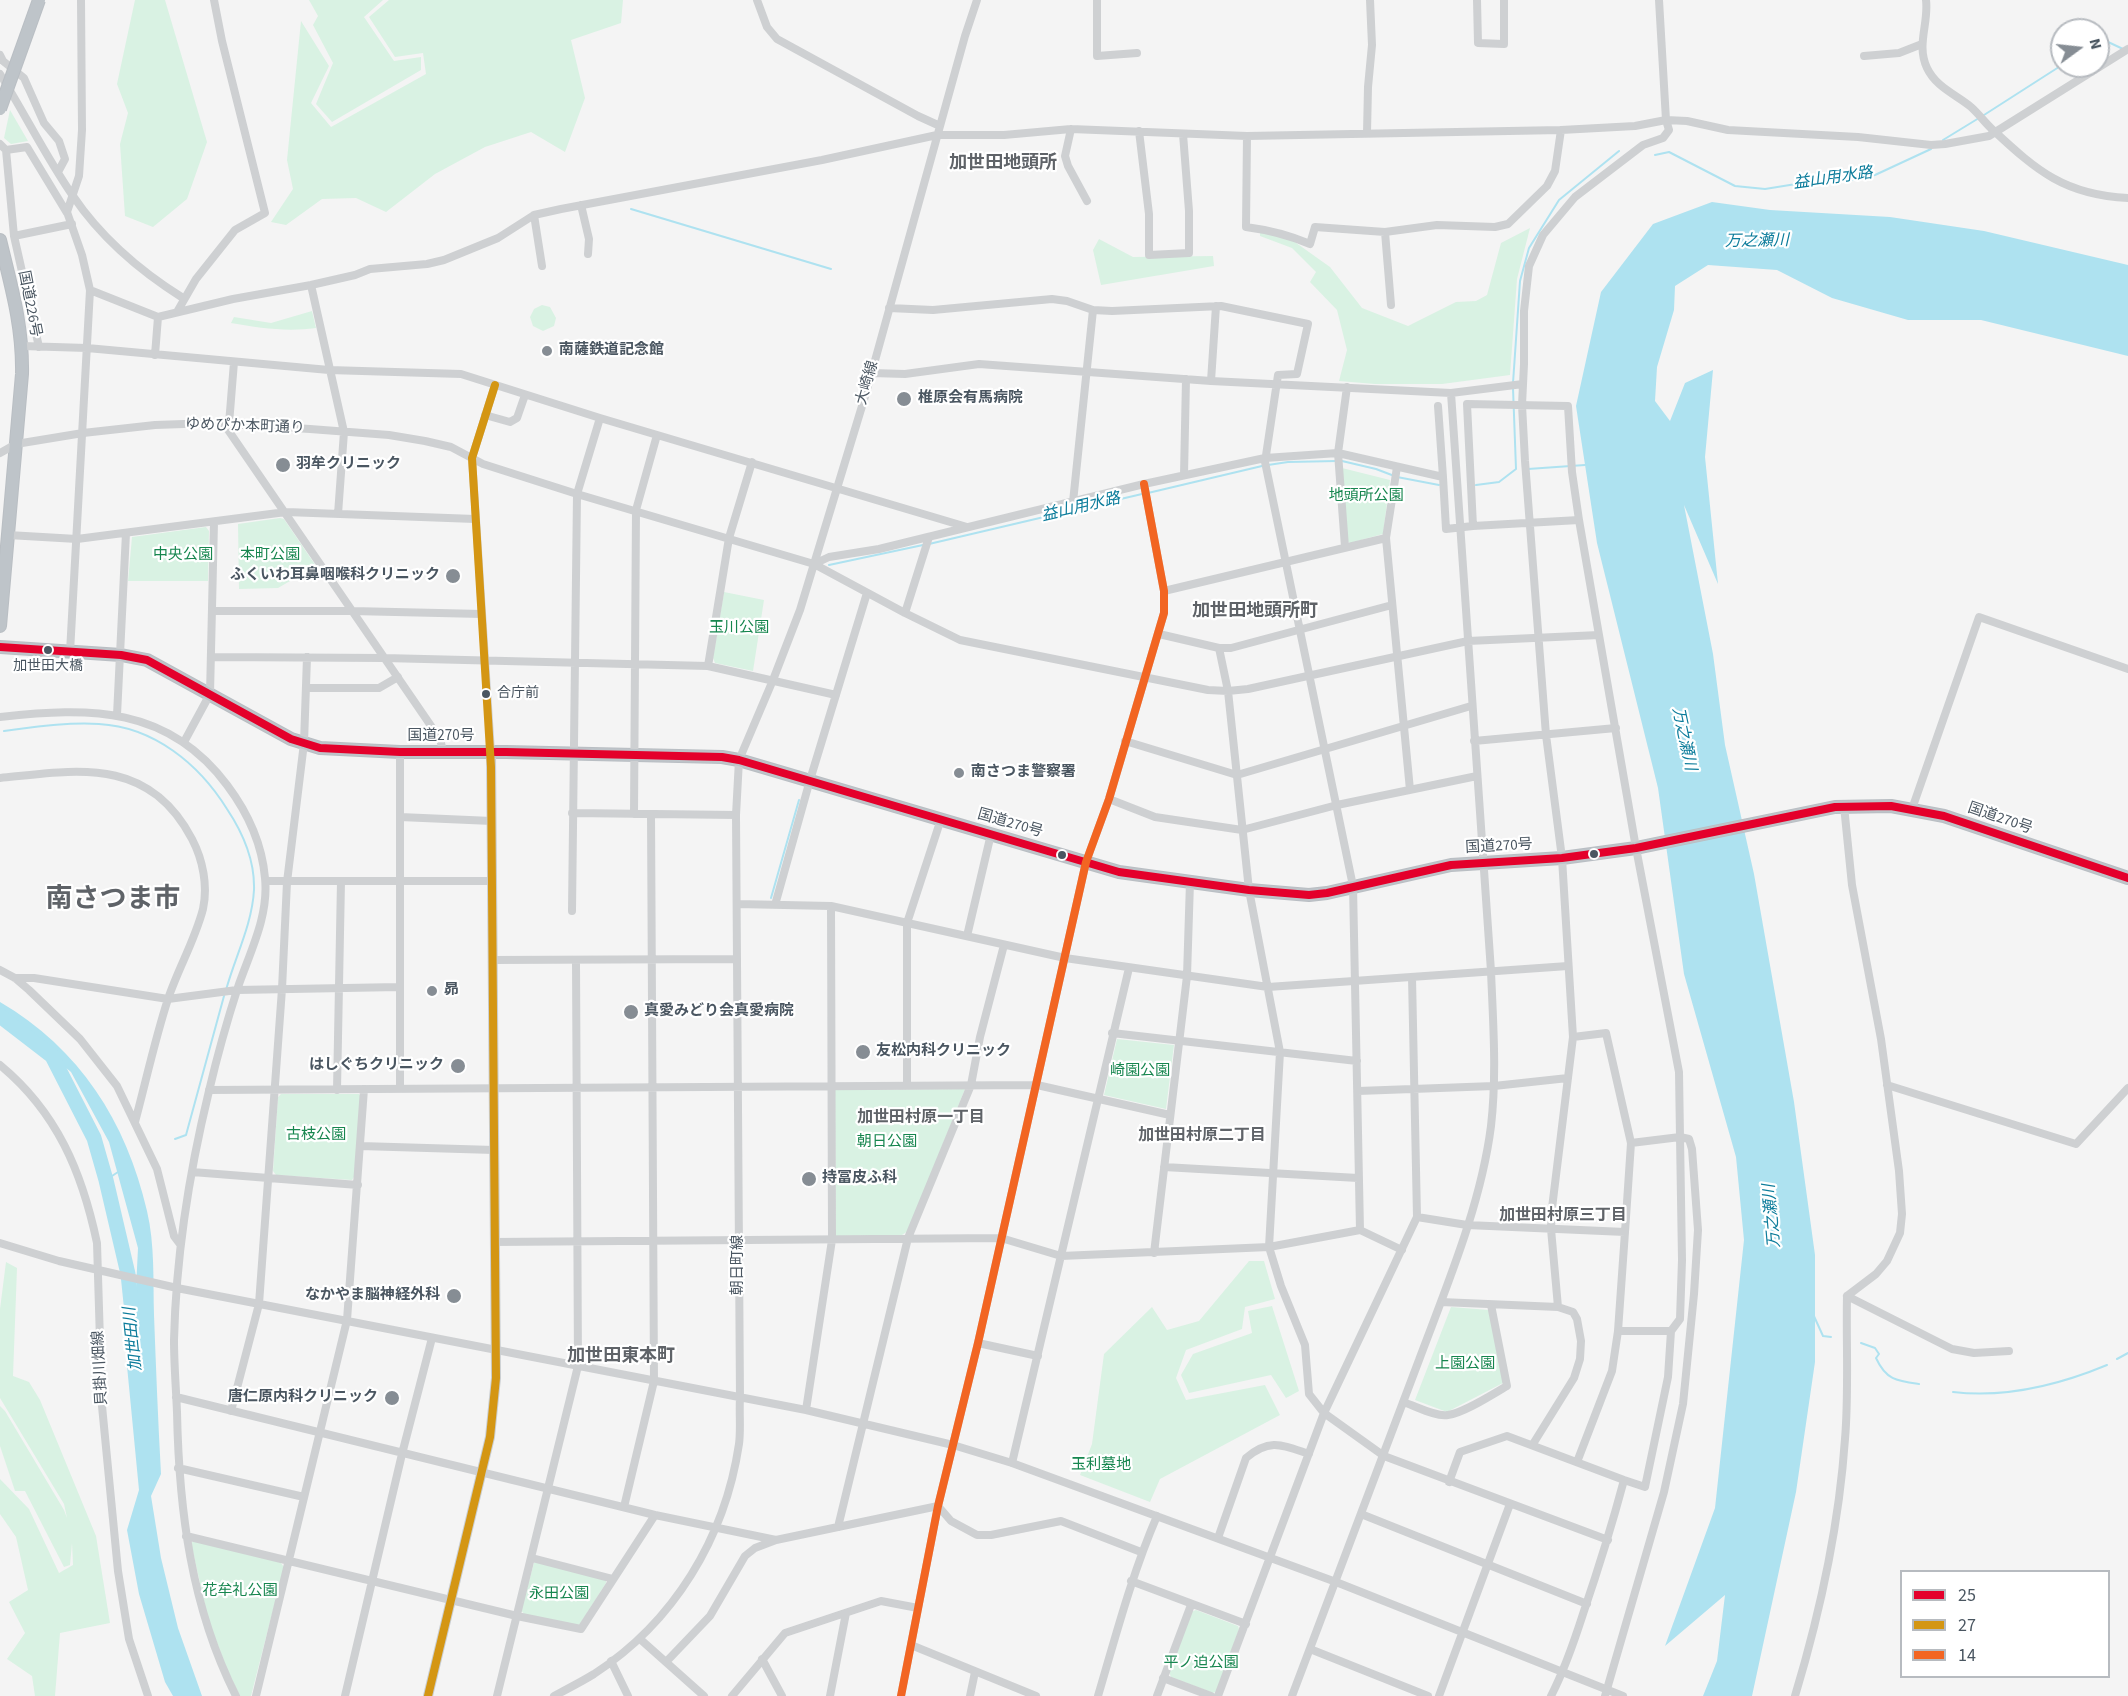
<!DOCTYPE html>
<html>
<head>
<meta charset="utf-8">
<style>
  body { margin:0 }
  #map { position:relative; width:2128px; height:1696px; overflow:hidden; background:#f4f4f4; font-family:"Source Sans 3",sans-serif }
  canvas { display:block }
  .legend { position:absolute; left:1900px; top:1570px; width:210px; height:108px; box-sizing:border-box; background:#fff; border:2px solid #b7bbc0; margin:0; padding:8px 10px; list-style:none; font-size:18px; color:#4a5661 }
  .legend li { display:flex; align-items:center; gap:12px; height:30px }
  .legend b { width:30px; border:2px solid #b7bbc0 }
  .north { position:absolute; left:2050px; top:18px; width:60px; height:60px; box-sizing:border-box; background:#fff; border:2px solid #b7bbc0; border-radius:50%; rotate:75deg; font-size:16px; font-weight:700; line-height:24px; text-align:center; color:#4a5661 }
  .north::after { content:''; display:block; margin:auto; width:21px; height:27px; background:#868d94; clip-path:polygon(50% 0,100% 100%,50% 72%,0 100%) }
</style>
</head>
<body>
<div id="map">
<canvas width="2128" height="1696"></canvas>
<ul class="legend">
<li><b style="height:8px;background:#e4002b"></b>25</li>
<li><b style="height:8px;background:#d49613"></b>27</li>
<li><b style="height:8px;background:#f26522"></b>14</li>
</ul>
<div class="north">N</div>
</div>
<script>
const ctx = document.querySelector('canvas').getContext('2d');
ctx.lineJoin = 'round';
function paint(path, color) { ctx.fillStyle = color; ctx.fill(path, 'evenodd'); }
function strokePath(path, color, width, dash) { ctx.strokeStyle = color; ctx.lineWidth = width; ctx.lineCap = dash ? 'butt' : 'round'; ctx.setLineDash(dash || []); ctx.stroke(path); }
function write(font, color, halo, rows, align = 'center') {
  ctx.font = font + ' "Source Sans 3","Noto Sans JP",sans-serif'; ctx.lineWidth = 4.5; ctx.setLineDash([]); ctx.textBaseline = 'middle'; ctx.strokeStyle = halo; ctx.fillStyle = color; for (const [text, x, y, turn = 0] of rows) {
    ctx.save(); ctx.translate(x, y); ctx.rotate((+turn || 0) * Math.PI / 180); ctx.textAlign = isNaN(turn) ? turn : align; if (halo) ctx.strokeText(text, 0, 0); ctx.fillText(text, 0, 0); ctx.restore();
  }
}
paint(new Path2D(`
  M 135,0 L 165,0 L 207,142 L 187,199 L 153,227 L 125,216 L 120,144 L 128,113 L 117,84 Z
  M 309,0 L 383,0 L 364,17 L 394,61 L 421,57 L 421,70 L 332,122 L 316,104 L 333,63 L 313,25 L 318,16 Z
  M 389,0 L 623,0 L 621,23 L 571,40 L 585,98 L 565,152 L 531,132 L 485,147 L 435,174 L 386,212 L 356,198 L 322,199 L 286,225 L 271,222 L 293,189 L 287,160 L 301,21 L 329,66 L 311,103 L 331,127 L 426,74 L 423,53 L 395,57 L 369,17 Z
  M 10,110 L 28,141 L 11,144 L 4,138 Z
  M 1530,228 L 1517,279 L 1510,375 L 1442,384 L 1375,384 L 1339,381 L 1347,350 L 1337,310 L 1310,282 L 1316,272 L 1292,248 L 1260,236 L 1260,232 L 1292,240 L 1330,267 L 1362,308 L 1408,326 L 1456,302 L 1476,301 L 1487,295 L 1501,243 Z
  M 1099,239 L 1133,257 L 1213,256 L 1214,266 L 1101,285 L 1093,250 Z
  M 542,305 L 550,307 L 556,318 L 554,326 L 543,331 L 533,326 L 530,317 L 534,309 Z
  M 312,311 L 316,328 C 286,332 260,328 231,323 L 234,317 L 271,323 Z
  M 1342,468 L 1390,480 L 1383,534 L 1350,543 L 1347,541 Z
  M 280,518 L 284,519 L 316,566 L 278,588 L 239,589 L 238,524 Z
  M 206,527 L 209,531 L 208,581 L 128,581 L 132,537 Z
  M 724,592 L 764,600 L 753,671 L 715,663 L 713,658 Z
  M 1117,1039 L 1174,1045 L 1166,1109 L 1104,1095 Z
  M 965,1089 L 908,1231 L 902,1235 L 836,1236 L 835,1090 Z
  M 281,1094 L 359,1094 L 361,1097 L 354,1177 L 352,1180 L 276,1175 L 273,1171 L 278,1097 Z
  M 1249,1261 L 1264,1261 L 1275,1299 L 1245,1307 L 1242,1329 L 1186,1350 L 1176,1378 L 1186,1400 L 1265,1385 L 1280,1415 L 1160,1479 L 1150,1502 L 1080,1475 L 1092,1444 L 1104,1354 L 1152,1307 L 1167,1330 L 1199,1321 Z
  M 6,1262 L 17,1268 L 13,1376 L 29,1382 L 40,1400 L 96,1536 L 110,1623 L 60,1633 L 55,1696 L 35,1696 L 32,1676 L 7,1659 L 25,1633 L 9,1602 L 28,1590 L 16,1537 L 0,1514 L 0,1479 L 29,1509 L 59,1573 L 73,1565 L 72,1543 L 70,1565 L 64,1567 L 25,1491 L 15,1491 L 0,1446 L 0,1406 L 5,1411 L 64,1510 L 67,1518 L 64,1504 L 0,1398 L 0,1309 Z
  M 1272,1306 L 1299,1391 L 1286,1398 L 1271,1375 L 1189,1393 L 1181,1375 L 1193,1354 L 1252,1333 L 1248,1311 Z
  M 1451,1307 L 1489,1310 L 1503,1383 L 1447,1412 L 1415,1400 Z
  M 194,1541 L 280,1562 L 284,1567 L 251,1696 L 240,1696 L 227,1669 L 208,1619 L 191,1543 Z
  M 538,1562 L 606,1579 L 606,1583 L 580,1624 L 576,1626 L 524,1614 L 521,1610 L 534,1563 Z
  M 1196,1610 L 1238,1626 L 1239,1629 L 1217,1691 L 1213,1693 L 1171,1677 L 1169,1672 L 1191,1612 Z`), '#d9f2e3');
paint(new Path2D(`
  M 1712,202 L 1770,210 L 1890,217 L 1984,231 L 2128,265 L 2128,356 L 1981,320 L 1908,320 L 1832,298 L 1777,270 L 1708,265 L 1675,286 L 1674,310 L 1657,367 L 1655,401 L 1670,421 L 1685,383 L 1713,370 L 1705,457 L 1718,584 L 1684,505 L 1713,654 L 1725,745 L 1754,874 L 1794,1102 L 1815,1255 L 1815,1362 L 1796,1492 L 1752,1696 L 1703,1696 L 1717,1661 L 1725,1595 L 1665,1646 L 1715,1508 L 1744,1240 L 1736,1157 L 1684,974 L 1658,788 L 1597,543 L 1576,406 L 1601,292 L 1653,224 Z
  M 0,1002 C 80,1049 126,1121 147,1211 C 155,1245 153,1281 154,1315 C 156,1368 158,1421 161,1474 L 151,1496 L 161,1558 L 178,1628 L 202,1696 L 173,1696 L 165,1682 L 139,1594 L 127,1530 L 139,1490 L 127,1366 L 135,1309 L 138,1248 L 109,1142 L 71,1072 L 19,1029 L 0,1017 Z`), '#aee2f0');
strokePath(new Path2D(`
  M 2098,43 L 2106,41 L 2123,49
  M 1984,115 L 2062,65
  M 1943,140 L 1979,118
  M 1655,155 L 1669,152 L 1735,186 L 1765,189 L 1796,184 L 1850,180 L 1875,175 L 1931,149
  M 631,209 L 831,269
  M 1513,383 L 1520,281 L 1529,248 L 1559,200 L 1619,151
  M 1513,388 L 1516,469
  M 1342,461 L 1376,469 L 1397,477 L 1439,485
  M 1268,465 L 1288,462 L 1337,461
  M 1528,469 L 1585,465
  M 1476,485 L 1499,482 L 1516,469
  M 1148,493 L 1262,466
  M 929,544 L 1142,494
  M 829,565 L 923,545
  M 4,731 C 35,727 68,722 99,724 C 154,727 199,764 227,809 C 243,833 255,860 254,890 C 252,925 235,957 226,990
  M 771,898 L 799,800
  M 175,1139 L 186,1135 L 224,996
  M 106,1180 L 118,1172
  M 1813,1314 L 1823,1336 L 1831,1337
  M 1861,1343 L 1875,1348 L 1879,1354 L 1876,1358 C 1886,1380 1897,1381 1919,1384
  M 2117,1359 L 2128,1353
  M 1953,1392 C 2004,1398 2059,1385 2107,1365`), '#aee2f0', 2);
strokePath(new Path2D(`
  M 0,1016 L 52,1056 L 94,1138 L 106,1180 L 128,1274 L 135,1342`), '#aee2f0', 15);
const highway = new Path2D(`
  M 0,240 C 11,286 23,326 22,374 L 0,626
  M 0,647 L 121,655 L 147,660 L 291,739 L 320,748 L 400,752 L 506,752 L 722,757 L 739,760 L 1119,872 L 1249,890 L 1309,895 L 1327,893 L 1451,865 L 1562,858 L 1636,848 L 1835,807 L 1891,806 L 1944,816 L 2128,878`);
strokePath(highway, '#b9bec3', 14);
strokePath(new Path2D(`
  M 757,0 L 767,27 L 777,39 L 918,116 L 940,126
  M 1097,0 L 1097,56 L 1137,53
  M 1477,0 L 1478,43 L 1504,44 L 1504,0
  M 1926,0 C 1929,23 1916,45 1927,68 C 1936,87 1955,94 1971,107 C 1979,114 1985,123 1993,130 C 2037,171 2065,195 2128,198
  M 0,55 L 3,61 L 24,78 L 44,123 L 59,141 L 65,159 L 58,172
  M 1864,56 L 1899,53 L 1922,44
  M 0,74 C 25,114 46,157 73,196 C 102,239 140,271 183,298
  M 1071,129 L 1065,156 L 1068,166 L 1087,201
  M 1139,131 L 1149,214 L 1149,255 L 1189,253 L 1189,211 L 1183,134
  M 1367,133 L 1368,87 L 1372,45 L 1370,0
  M 1247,136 L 1246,227 C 1269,230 1289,235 1310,244 L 1315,227 L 1385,232 L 1437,225 L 1495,227 L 1508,224 L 1547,186 L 1555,171 L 1561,130
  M 0,144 L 6,150 L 14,236
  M 6,150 L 27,147 L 67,213
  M 581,205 L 589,239 L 588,254
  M 534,215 L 542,266
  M 1385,232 L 1391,305
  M 311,285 L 344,432 L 338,514
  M 90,290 L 158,317
  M 889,308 L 933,310 L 1052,299 L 1067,301 L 1093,310 L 1112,311 L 1221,306 L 1308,324 L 1297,374 L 1278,375 L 1265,462 L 1353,886 L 1360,1230
  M 177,312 L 196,279 L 235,230 L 265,213 L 222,41 L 214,0
  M 22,346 L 87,348 L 329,370 L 461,374 L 600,418 L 967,527
  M 39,347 L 14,236 L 72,224
  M 155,355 L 158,317 L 233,299 L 311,285 L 355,275 L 370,269 L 427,264 L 444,260 L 498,238 L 534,215 L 561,209 L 822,160 L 937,135 L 1004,135 L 1071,129 L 1247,136 L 1561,130 L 1635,126 L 1666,120 L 1687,121 L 1728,130 L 1858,137 L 1931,145 L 1945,144 L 1989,136 L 2128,49
  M 872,373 L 905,374 L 979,364 L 1211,381 L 1451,393 L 1523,384
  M 1211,381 L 1216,306
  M 1438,406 L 1443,477
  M 485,415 L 510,422 L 517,418 L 525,395
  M 224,424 L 440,739 L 443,751
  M 229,424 L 234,362
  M 0,453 L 16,444 L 83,433 L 155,425 L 184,424 L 229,424 L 310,429 L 389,435 L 425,441 L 451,447 L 483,464 L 577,494 L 814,564 L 905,613 L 960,640 L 1208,690 L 1228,691 L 1248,689 L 1468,641 L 1599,635
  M 1397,467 L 1386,538 L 1410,790
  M 1184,475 L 1186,379
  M 1073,502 L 1093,310
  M 1473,526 L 1579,520
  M 8,535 L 77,539 L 286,512 L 475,519
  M 1345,547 L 1338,453 L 1347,387
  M 814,564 L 829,557 L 879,549 L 1144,484 L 1265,458 L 1338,453 L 1443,477 L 1446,529 L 1473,526 L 1467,404 L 1568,406 L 1572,472 L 1579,520 L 1636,848 L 1679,1072 L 1680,1137 L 1689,1139 L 1692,1149 L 1698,1230 L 1694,1294 L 1683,1404 L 1664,1492 L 1605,1696
  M 1164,591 L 1386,538
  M 212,611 L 352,611 L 482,614
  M 905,613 L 929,537
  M 1159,634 L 1219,648 L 1231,648 L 1392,605
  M 1219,648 L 1228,691 L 1249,890 L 1280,1052 L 1269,1247 L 1281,1286 L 1305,1345 L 1309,1394 L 1324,1413 L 1384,1456 L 1608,1540
  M 70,652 L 90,290 L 82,255 L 67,212 L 79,176 L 82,130 L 81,0
  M 211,657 L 384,658 L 708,666 L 836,695
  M 708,666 L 729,538 L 752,462
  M 306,688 L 379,688 L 398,677
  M 117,715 L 126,533
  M 0,717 C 90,707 168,706 227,785 C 248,813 262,843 265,878 C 269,916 250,952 238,987 C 227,1021 217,1057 209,1091 C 189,1173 176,1256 174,1340 C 174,1364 176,1388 177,1412 C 179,1510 191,1607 236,1696
  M 1125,741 L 1237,775 L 1471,706
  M 1474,741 L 1616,728
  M 184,742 L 210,694 L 214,522
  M 491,752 L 472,458 L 495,385
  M 0,778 C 78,770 148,756 192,839 C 203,860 208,886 203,909 C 195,940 178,969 168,999 C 155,1039 146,1081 135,1122
  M 1109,799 L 1155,817 L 1242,830 L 1337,805 L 1477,776
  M 1844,806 L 1852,885 L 1881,1039 L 1899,1171 L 1902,1214 L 1900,1233 L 1887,1261 L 1876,1274 L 1847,1296
  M 1912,809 L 1979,617 L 2128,669
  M 572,813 L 736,815
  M 634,814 L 636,510 L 657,435
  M 400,817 L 492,821
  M 266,881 L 492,881
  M 737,904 L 831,906 L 1065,958 L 1268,987 L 1568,966
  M 775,905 L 810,780 L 867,593
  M 572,911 L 577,494 L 600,418
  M 967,936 L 991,834
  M 492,960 L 737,959
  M 0,970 L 15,978 L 29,990 L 80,1039 L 117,1086 L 157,1169 L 174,1236 L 180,1244
  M 15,978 L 34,978 L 168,999 L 237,990 L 399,987
  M 1112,1033 L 1357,1061
  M 1573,1037 L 1606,1033 L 1631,1143 L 1625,1232
  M 0,1065 C 57,1112 82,1172 97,1243 L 102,1406 L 118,1571 L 129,1639 L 148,1696
  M 1887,1085 L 2076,1144 L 2128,1088
  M 907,1086 L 907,923 L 941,819
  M 400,1089 L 400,752
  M 209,1090 L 1037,1085 L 1170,1115
  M 337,1090 L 341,881
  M 1358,1091 L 1494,1086 L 1568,1078
  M 360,1146 L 494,1150
  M 1164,1167 L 1358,1178
  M 192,1172 L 358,1185
  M 1417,1217 L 1467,1225 L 1625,1232 L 1618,1331 L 1612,1371 L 1577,1462
  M 494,1242 L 1001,1238 L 1061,1256 L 1269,1247 L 1360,1230 L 1402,1250
  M 0,1243 L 59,1261 L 177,1288 L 806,1410 L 953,1445 L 1012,1463 L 1336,1582 L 1623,1696
  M 1154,1253 L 1187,976 L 1190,882
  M 1847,1296 L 1952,1349 L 1974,1353 L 2009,1351
  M 1441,1302 L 1558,1307 L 1573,1312 L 1577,1319 L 1581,1341 L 1580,1359 L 1574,1378 L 1533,1444
  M 1558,1307 L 1551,1229 L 1552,1208 L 1573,1037 L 1562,858 L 1546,735 L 1525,461 L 1522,405 L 1524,364 L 1524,311 L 1529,266 L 1543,235 L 1575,197 L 1643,145 L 1663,138 L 1669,130 L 1666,120 L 1659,0
  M 1618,1331 L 1671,1331
  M 978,1343 L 1038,1356
  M 176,1397 L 655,1515 L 776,1540
  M 1403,1402 C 1416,1406 1435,1417 1448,1415 C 1464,1413 1493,1394 1507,1386 L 1491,1305
  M 806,1410 L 832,1240 L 831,906
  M 231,1411 L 259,1304 L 282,989 L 287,882 L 304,743 L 307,657
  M 1012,1463 L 1129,968
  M 178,1468 L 304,1497
  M 1449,1482 L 1460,1452 L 1507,1436 L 1624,1480 L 1645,1487 L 1668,1377 L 1671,1331 L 1680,1319 L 1682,1260 L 1680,1137 L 1631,1143
  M 624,1507 L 654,1381 L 651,814
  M 1361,1514 L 1587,1604
  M 838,1527 L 908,1238 L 971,1085 L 980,1037 L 1004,945
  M 186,1536 L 517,1616 L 581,1629 L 655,1515
  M 1218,1538 L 1246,1458 C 1270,1438 1282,1445 1309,1454
  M 532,1558 L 613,1579
  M 1131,1581 L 1246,1624
  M 640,1639 L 704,1696
  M 911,1645 L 1036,1696
  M 1310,1649 L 1428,1696
  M 762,1659 L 782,1696
  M 611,1661 L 628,1696
  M 666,1662 L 710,1616 L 745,1556 L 755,1548 L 776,1540 L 938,1506 L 951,1521 L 977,1535 L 991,1535 L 1061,1521 L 1141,1552
  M 1163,1678 L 1211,1696
  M 256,1696 L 347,1320 L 364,1089
  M 345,1696 L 402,1454 L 432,1338
  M 497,1696 L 578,1366 L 576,961
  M 554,1696 C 567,1689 581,1682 594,1674 C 674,1622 725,1538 739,1444 C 741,1429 739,1413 740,1398 L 736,815 L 739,760 L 773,680 L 800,610 L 814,564 L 866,393 L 965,36 L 977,0
  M 732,1696 L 785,1633 L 881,1601 L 918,1608
  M 830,1696 L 846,1613
  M 901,1696 L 938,1506 L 978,1343 L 1086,862 L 1109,799 L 1164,613 L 1164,591 L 1144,484
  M 970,1696 L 975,1672
  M 1098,1696 C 1116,1635 1132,1574 1157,1516
  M 1157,1696 L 1191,1605
  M 1218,1696 L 1324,1413 L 1417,1217 L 1412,977
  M 1292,1696 C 1335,1584 1377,1472 1419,1360 C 1447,1285 1481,1205 1491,1126 C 1497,1074 1493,1022 1491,971 L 1451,393
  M 1439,1696 L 1510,1504
  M 1551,1696 C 1565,1669 1574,1642 1583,1614 C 1598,1570 1612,1525 1624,1480
  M 1795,1696 C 1820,1613 1839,1526 1845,1439 C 1849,1392 1846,1344 1847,1296`), '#ced0d2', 8);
strokePath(new Path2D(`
  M 428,1696 L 490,1437 L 496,1378 L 491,752`), '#caced1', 10);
strokePath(highway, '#bec4c9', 12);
const highwayBridge = new Path2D(`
  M 0,109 L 39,0`);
strokePath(highwayBridge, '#b9bec3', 14, []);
strokePath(highwayBridge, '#bec4c9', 12);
strokePath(new Path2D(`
  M 0,647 L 121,655 L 147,660 L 291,739 L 320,748 L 400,752 L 506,752 L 722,757 L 739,760 L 1119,872 L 1249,890 L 1309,895 L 1327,893 L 1451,865 L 1562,858 L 1636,848 L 1835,807 L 1891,806 L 1944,816 L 2128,878`), '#e4002b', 8);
strokePath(new Path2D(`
  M 428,1696 L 490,1437 L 496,1378 L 491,767 L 472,458 L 495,385`), '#d49613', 8);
strokePath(new Path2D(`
  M 901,1696 L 938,1506 L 978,1343 L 1086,862 L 1109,799 L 1164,613 L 1164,591 L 1144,484`), '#f26522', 8);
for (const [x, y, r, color] of [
  [547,351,6,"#868d94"],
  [904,399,8,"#868d94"],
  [283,465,8,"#868d94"],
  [453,576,8,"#868d94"],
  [48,650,5,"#4a5661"],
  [486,694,5,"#4a5661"],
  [959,773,6,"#868d94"],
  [1594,854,5,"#4a5661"],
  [1062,855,5,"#4a5661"],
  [432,991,6,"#868d94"],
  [631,1012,8,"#868d94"],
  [863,1052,8,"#868d94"],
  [458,1066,8,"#868d94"],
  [809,1179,8,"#868d94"],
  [454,1296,8,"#868d94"],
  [392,1398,8,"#868d94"]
]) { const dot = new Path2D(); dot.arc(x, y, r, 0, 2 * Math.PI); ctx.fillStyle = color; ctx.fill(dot); strokePath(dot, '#fff', 2); }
write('14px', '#4a5661', '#fff', [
  ["加世田大橋",48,667],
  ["合庁前",497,694,"left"]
]);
write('15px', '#4a5661', '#fff', [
  ["国道226号",29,304,79],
  ["大崎線",868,383,-74],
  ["ゆめぴか本町通り",245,427,2],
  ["国道270号",441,737],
  ["国道270号",2000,819,19],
  ["国道270号",1010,824,16],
  ["国道270号",1499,847,-3],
  ["朝日町線",739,1265,-90],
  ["貝掛川畑線",101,1368,-93]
]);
write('bold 15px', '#4a5661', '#fff', [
  ["南薩鉄道記念館",559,351],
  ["椎原会有馬病院",918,399],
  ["羽牟クリニック",296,465],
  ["ふくいわ耳鼻咽喉科クリニック",440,576,"right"],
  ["南さつま警察署",971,773],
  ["昴",444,991],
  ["真愛みどり会真愛病院",644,1012],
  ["友松内科クリニック",876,1052],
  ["はしぐちクリニック",444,1066,"right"],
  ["持冨皮ふ科",822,1179],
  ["なかやま脳神経外科",440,1296,"right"],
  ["唐仁原内科クリニック",378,1398,"right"]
], 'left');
write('15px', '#17864f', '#fff', [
  ["地頭所公園",1366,497],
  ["中央公園",183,556],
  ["本町公園",270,556],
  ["玉川公園",739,629],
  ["崎園公園",1140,1072],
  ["古枝公園",316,1136],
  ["朝日公園",887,1143],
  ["上園公園",1465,1365],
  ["玉利墓地",1101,1466],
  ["花牟礼公園",240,1592],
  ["永田公園",559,1595],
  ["平ノ迫公園",1201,1664]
]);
write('italic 16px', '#0c7c9b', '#fff', [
  ["益山用水路",1833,179,-8],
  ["万之瀬川",1757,242,-1],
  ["益山用水路",1081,508,-13],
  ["万之瀬川",1683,739,78],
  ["万之瀬川",1773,1216,-95],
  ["加世田川",134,1339,-96]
]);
write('bold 16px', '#5f6368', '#fff', [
  ["加世田村原一丁目",921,1118],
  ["加世田村原二丁目",1202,1136],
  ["加世田村原三丁目",1563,1216]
]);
write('bold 18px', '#5f6368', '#fff', [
  ["加世田地頭所",1003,164],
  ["加世田地頭所町",1255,612],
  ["加世田東本町",621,1357]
]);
write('bold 27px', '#5f6368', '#fff', [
  ["南さつま市",113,901]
]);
</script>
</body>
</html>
